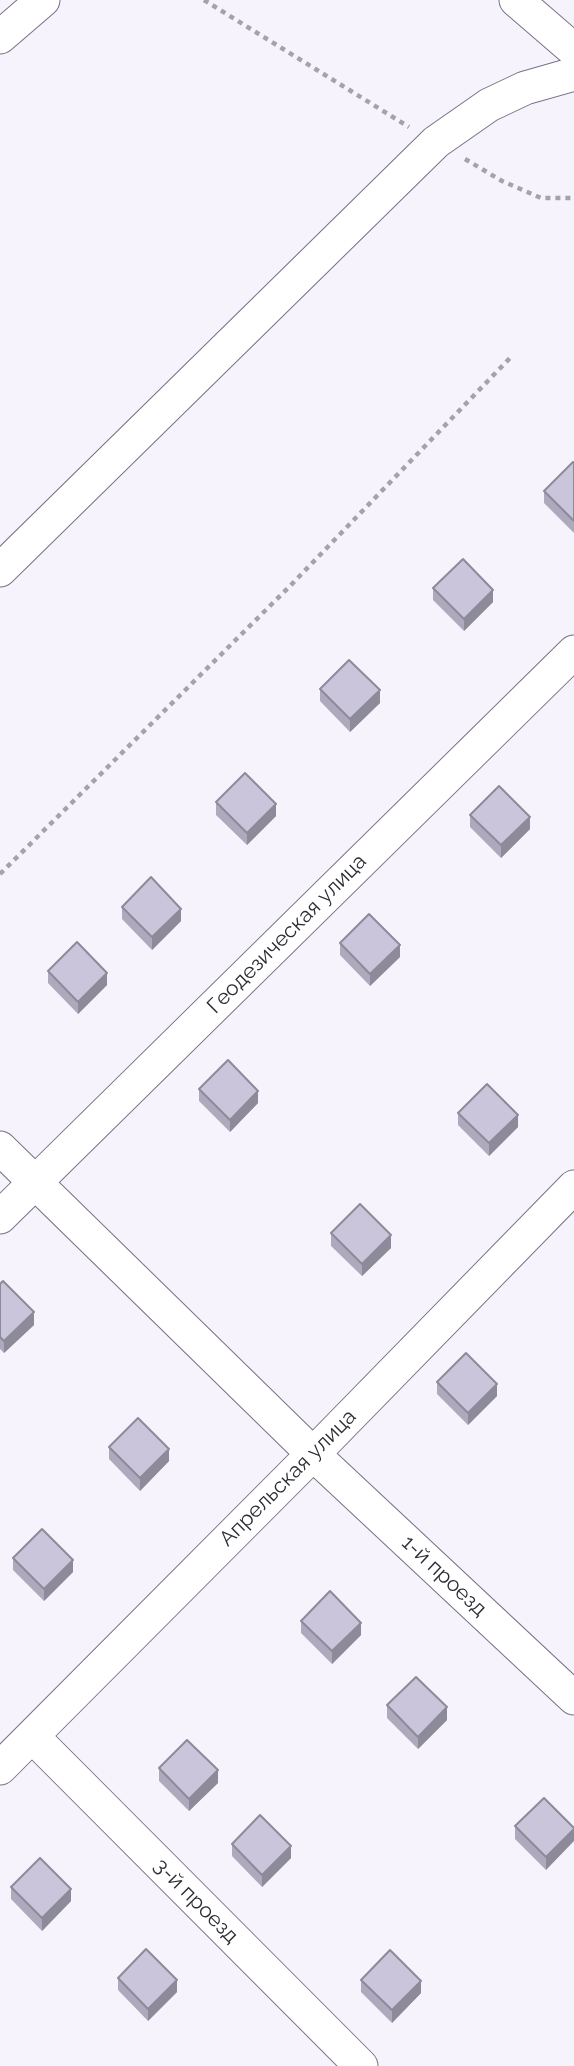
<!DOCTYPE html>
<html>
<head>
<meta charset="utf-8">
<style>
  body { margin:0 }
  canvas { display:block; background:#f6f3fd }
</style>
</head>
<body>
<canvas width="574" height="2066"></canvas>
<script>
const ctx = document.querySelector('canvas').getContext('2d');
ctx.lineJoin = 'round';
function strokePath(path, color, width, dash) { ctx.strokeStyle = color; ctx.lineWidth = width; ctx.lineCap = dash ? 'butt' : 'round'; ctx.setLineDash(dash || []); ctx.stroke(path); }
function paint(path, color) { ctx.fillStyle = color; ctx.fill(path, 'evenodd'); }
function write(font, color, halo, rows, align = 'center') {
  ctx.font = font + ' Raleway,sans-serif'; ctx.lineWidth = 5; ctx.setLineDash([]); ctx.textBaseline = 'middle'; ctx.strokeStyle = halo; ctx.fillStyle = color; for (const [text, x, y, turn = 0] of rows) {
    ctx.save(); ctx.translate(x, y); ctx.rotate((+turn || 0) * Math.PI / 180); ctx.textAlign = isNaN(turn) ? turn : align; if (halo) ctx.strokeText(text, 0, 0); ctx.fillText(text, 0, 0); ctx.restore();
  }
}
const minor = new Path2D(`
  M 516,0 L 574,50
  M 0,37 L 43,0
  M 0,570 L 436,142 L 489,105 L 525,88 L 574,74
  M 0,1148 L 313,1454 L 574,1698
  M 0,1217 L 574,652
  M 32,1736 L 361,2066
  M 0,1768 L 313,1454 L 574,1187`);
strokePath(minor, '#777286', 35);
strokePath(new Path2D(`
  M 204,0 L 409,127
  M 465,159 L 502,181 L 541,198 L 574,198
  M 0,874 L 290,586 L 510,358`), '#a4a2ab', 4.5, [5, 5]);
strokePath(minor, '#fff', 33);
paint(new Path2D(`
  M 574,463 L 574,533 L 544,503 L 544,491 Z
  M 433,588 L 493,602 L 464,631 L 433,600 Z
  M 320,689 L 380,703 L 350,732 L 320,701 Z
  M 216,802 L 276,816 L 247,845 L 216,815 Z
  M 470,815 L 530,829 L 501,858 L 470,827 Z
  M 122,907 L 181,921 L 152,950 L 122,919 Z
  M 340,943 L 400,957 L 370,986 L 340,955 Z
  M 48,971 L 107,985 L 78,1014 L 48,983 Z
  M 199,1089 L 258,1103 L 230,1132 L 199,1101 Z
  M 458,1113 L 518,1127 L 489,1156 L 458,1125 Z
  M 331,1233 L 391,1248 L 362,1276 L 331,1246 Z
  M 0,1284 L 34,1325 L 4,1353 L 0,1349 Z
  M 437,1382 L 497,1396 L 468,1425 L 437,1394 Z
  M 109,1447 L 169,1461 L 140,1491 L 109,1459 Z
  M 13,1558 L 73,1572 L 44,1601 L 13,1570 Z
  M 301,1621 L 361,1635 L 332,1664 L 301,1633 Z
  M 387,1705 L 447,1720 L 418,1749 L 387,1718 Z
  M 159,1768 L 218,1783 L 189,1811 L 159,1781 Z
  M 515,1826 L 574,1828 L 546,1870 L 515,1839 Z
  M 232,1844 L 291,1858 L 262,1887 L 232,1856 Z
  M 11,1887 L 71,1901 L 42,1931 L 11,1899 Z
  M 118,1978 L 177,1992 L 148,2021 L 118,1990 Z
  M 361,1980 L 421,1993 L 392,2023 L 361,1992 Z`), '#aea9bc');
paint(new Path2D(`
  M 493,590 L 493,602 L 464,631 L 464,619 Z
  M 380,690 L 380,703 L 350,732 L 350,719 Z
  M 276,804 L 276,816 L 247,845 L 247,833 Z
  M 530,817 L 530,829 L 501,858 L 501,845 Z
  M 181,909 L 181,921 L 152,950 L 152,937 Z
  M 400,945 L 400,957 L 370,986 L 370,974 Z
  M 107,973 L 107,985 L 78,1014 L 78,1002 Z
  M 258,1091 L 258,1103 L 230,1132 L 230,1120 Z
  M 518,1115 L 518,1127 L 489,1156 L 489,1143 Z
  M 391,1235 L 391,1248 L 362,1276 L 362,1264 Z
  M 34,1312 L 34,1325 L 4,1353 L 4,1341 Z
  M 497,1384 L 497,1396 L 468,1425 L 468,1413 Z
  M 169,1449 L 169,1461 L 140,1491 L 140,1478 Z
  M 73,1560 L 73,1572 L 44,1601 L 44,1589 Z
  M 361,1623 L 361,1635 L 332,1664 L 332,1651 Z
  M 447,1707 L 447,1720 L 418,1749 L 418,1737 Z
  M 218,1770 L 218,1783 L 189,1811 L 189,1799 Z
  M 574,1829 L 574,1841 L 546,1870 L 546,1857 Z
  M 291,1846 L 291,1858 L 262,1887 L 262,1875 Z
  M 71,1889 L 71,1901 L 42,1931 L 42,1918 Z
  M 177,1980 L 177,1992 L 148,2021 L 148,2009 Z
  M 421,1981 L 421,1993 L 392,2023 L 392,2010 Z`), '#8d8a99');
const building = new Path2D(`
  M 573,462 L 574,463 L 574,521 L 544,491 Z
  M 463,559 L 493,590 L 464,619 L 433,588 Z
  M 349,660 L 380,690 L 350,719 L 320,689 Z
  M 245,773 L 276,804 L 247,833 L 216,802 Z
  M 499,786 L 530,817 L 501,845 L 470,815 Z
  M 151,877 L 181,909 L 152,937 L 122,907 Z
  M 369,914 L 400,945 L 370,974 L 340,943 Z
  M 77,942 L 107,973 L 78,1002 L 48,971 Z
  M 228,1060 L 258,1091 L 230,1120 L 199,1089 Z
  M 487,1084 L 518,1115 L 489,1143 L 458,1113 Z
  M 360,1204 L 391,1235 L 362,1264 L 331,1233 Z
  M 3,1281 L 34,1312 L 4,1341 L 0,1337 L 0,1284 Z
  M 466,1353 L 497,1384 L 468,1413 L 437,1382 Z
  M 138,1418 L 169,1449 L 140,1478 L 109,1447 Z
  M 42,1529 L 73,1560 L 44,1589 L 13,1558 Z
  M 330,1591 L 361,1623 L 332,1651 L 301,1621 Z
  M 416,1677 L 447,1707 L 418,1737 L 387,1705 Z
  M 187,1740 L 218,1770 L 189,1799 L 159,1768 Z
  M 544,1798 L 574,1828 L 574,1829 L 546,1857 L 515,1826 Z
  M 260,1815 L 291,1846 L 262,1875 L 232,1844 Z
  M 40,1858 L 71,1889 L 42,1918 L 11,1887 Z
  M 146,1949 L 177,1980 L 148,2009 L 118,1978 Z
  M 390,1950 L 421,1981 L 392,2010 L 361,1980 Z`);
paint(building, '#cac5db');
strokePath(building, '#8d8a99', 2);
write('21px', '#2e2c35', '#fff', [
  ["Геодезическая улица",287,934,-45],
  ["Апрельская улица",288,1478,-45],
  ["1-й проезд",444,1576,43],
  ["3-й проезд",196,1901,45]
]);
</script>
</body>
</html>
